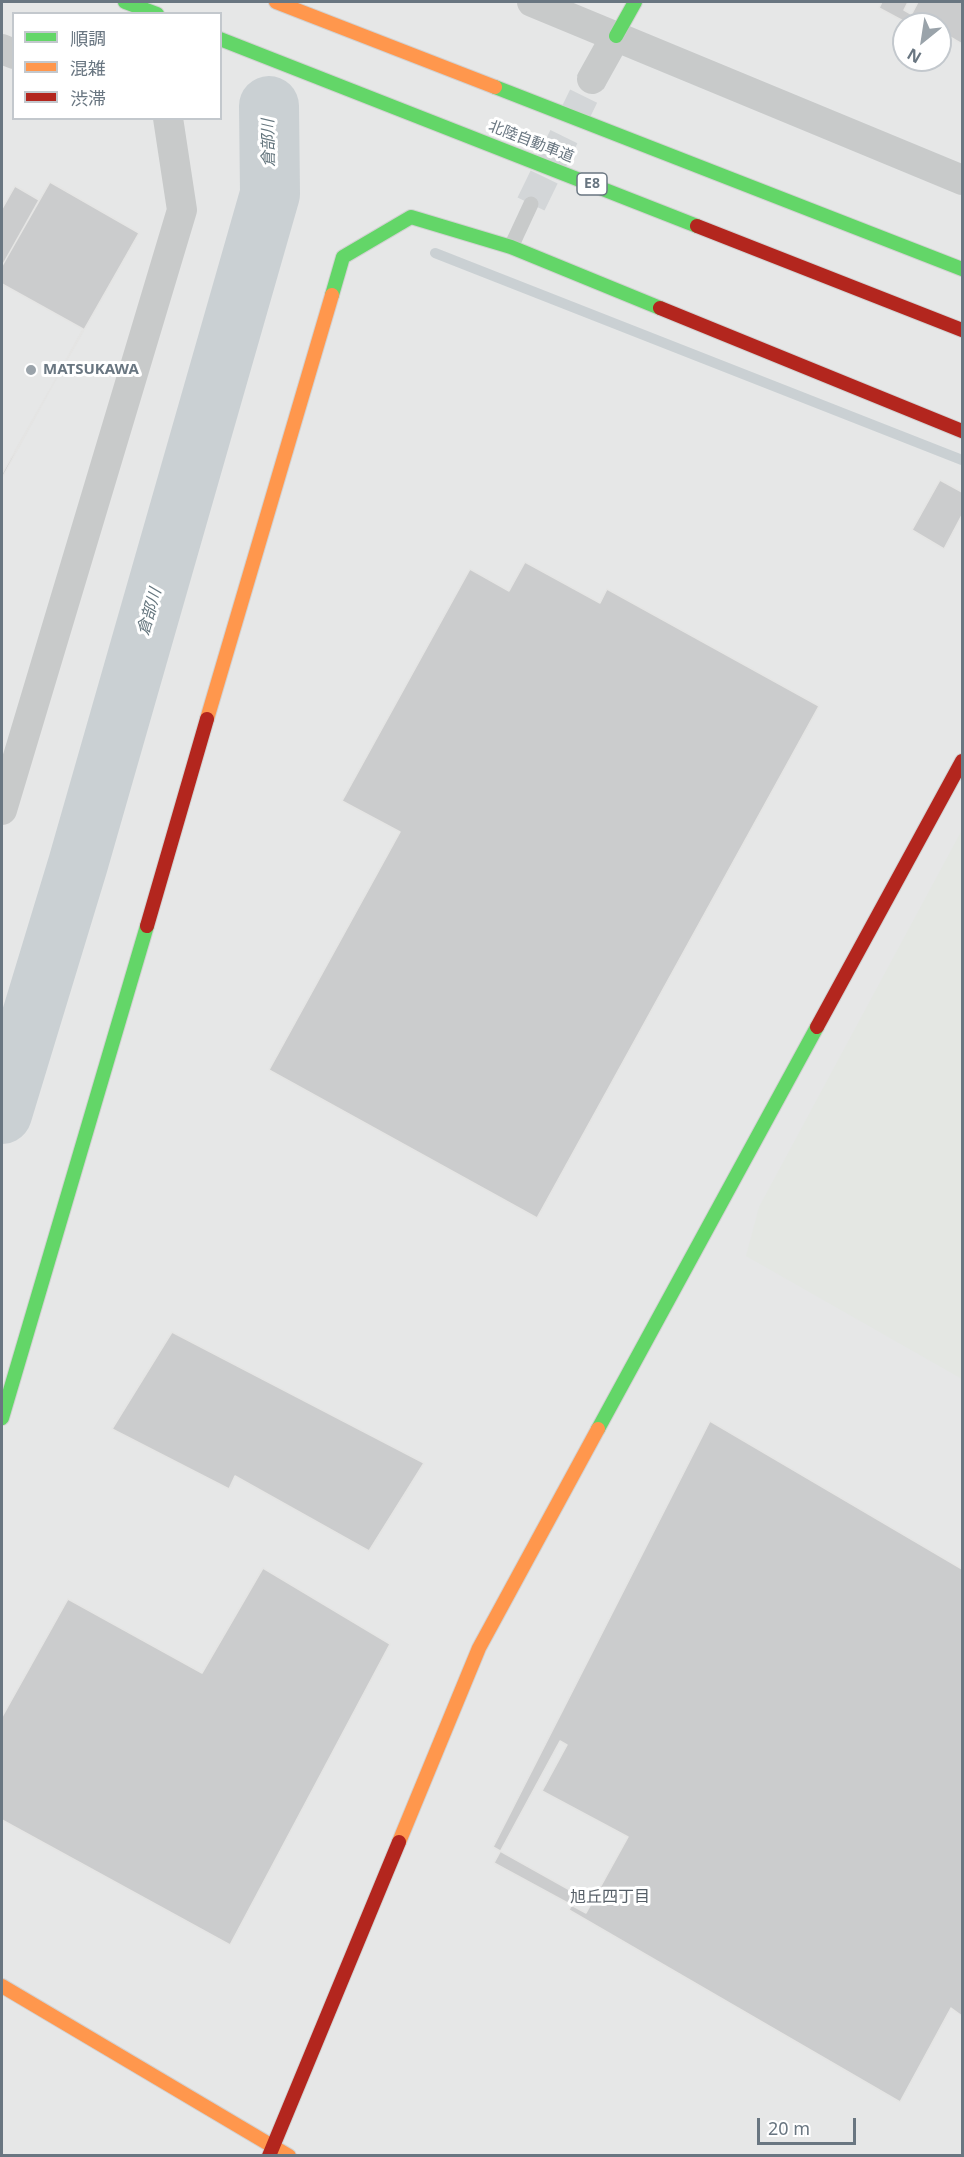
<!DOCTYPE html>
<html>
<head>
<meta charset="utf-8">
<style>
  body { margin:0 }
  #map { position:relative; width:964px; height:2157px; overflow:hidden; background:#f6f6f5; font-family:"Noto Sans","Noto Sans JP",sans-serif }
  canvas { display:block }
  .frame { position:absolute; inset:0; border:3px solid #697681; pointer-events:none }
  .legend { position:absolute; left:12px; top:12px; width:210px; height:108px; box-sizing:border-box; background:#fff; border:2px solid #c3c8cd; margin:0; padding:8px 10px; list-style:none; font-size:18px; color:#697681 }
  .legend li { display:flex; align-items:center; gap:12px; height:30px }
  .legend b { width:30px; border:2px solid #c3c8cd }
  .north { position:absolute; left:892px; top:12px; width:60px; height:60px; box-sizing:border-box; background:#fff; border:2px solid #c3c8cd; border-radius:50%; rotate:210deg; font-size:16px; font-weight:700; line-height:24px; text-align:center; color:#697681 }
  .north::after { content:''; display:block; margin:auto; width:21px; height:27px; background:#9aa3aa; clip-path:polygon(50% 0,100% 100%,50% 72%,0 100%) }
  .scale { position:absolute; left:757px; top:2118px; width:99px; height:27px; box-sizing:border-box; border:3px solid #697681; border-top:0; padding-left:8px; font-size:18px; line-height:21px; white-space:nowrap; color:#697681; -webkit-text-stroke:4px #fff; paint-order:stroke }
</style>
</head>
<body>
<div id="map">
<canvas width="964" height="2157"></canvas>
<div class="frame"></div>
<ul class="legend">
<li><b style="height:8px;background:#63d668"></b>順調</li>
<li><b style="height:8px;background:#ff974d"></b>混雑</li>
<li><b style="height:8px;background:#b3261e"></b>渋滞</li>
</ul>
<div class="north">N</div>
<div class="scale">20 m</div>
</div>
<script>
const ctx = document.querySelector('canvas').getContext('2d');
ctx.lineJoin = 'round';
function paint(path, color) { ctx.fillStyle = color; ctx.fill(path, 'evenodd'); }
function strokePath(path, color, width, dash) { ctx.strokeStyle = color; ctx.lineWidth = width; ctx.lineCap = dash ? 'butt' : 'round'; ctx.setLineDash(dash || []); ctx.stroke(path); }
function write(font, color, halo, rows, align = 'center') {
  ctx.font = font + ' "Noto Sans","Noto Sans JP",sans-serif'; ctx.lineWidth = 6; ctx.setLineDash([]); ctx.textBaseline = 'middle'; ctx.strokeStyle = halo; ctx.fillStyle = color; for (const [text, x, y, turn = 0] of rows) {
    ctx.save(); ctx.translate(x, y); ctx.rotate((+turn || 0) * Math.PI / 180); ctx.textAlign = isNaN(turn) ? turn : align; if (halo) ctx.strokeText(text, 0, 0); ctx.fillText(text, 0, 0); ctx.restore();
  }
}
paint(new Path2D(`
  M 2,2 L 962,2 L 962,2155 L 2,2155 ZM 14,14 L 220,14 L 220,118 L 14,118 ZM 904,24 L 940,24 L 940,60 L 904,60 Z`), '#e6e7e7');
paint(new Path2D(`
  M 962,830 L 962,1379 L 746,1256 L 759,1207 Z`), '#e4e7e3');
strokePath(new Path2D(`
  M 435,253 L 962,460`), '#cad0d3', 10);
strokePath(new Path2D(`
  M 2,1114 L 78,864 L 270,194 L 269,106`), '#cad0d3', 60);
const building = new Path2D(`
  M 882,2 L 918,2 L 907,23 L 879,8 Z
  M 908,2 L 962,2 L 962,44 L 940,31 L 940,24 L 928,24 L 904,10 Z
  M 50,182 L 139,233 L 2,474 L 2,266 Z
  M 15,186 L 39,200 L 2,266 L 2,209 Z
  M 2,284 L 83,329 L 2,478 Z
  M 940,480 L 962,492 L 962,515 L 944,549 L 912,530 Z
  M 525,562 L 600,603 L 607,589 L 819,706 L 537,1218 L 269,1070 L 400,832 L 342,801 L 470,569 L 509,591 Z
  M 172,1332 L 424,1463 L 369,1551 L 235,1476 L 229,1489 L 112,1429 Z
  M 710,1421 L 962,1569 L 962,2016 L 951,2008 L 900,2102 L 569,1910 L 577,1894 L 493,1847 Z
  M 263,1568 L 390,1644 L 230,1945 L 2,1820 L 2,1717 L 68,1599 L 202,1673 Z
  M 560,1741 L 567,1745 L 542,1791 L 628,1837 L 586,1913 L 494,1863 Z`);
paint(building, '#cbcccd');
strokePath(building, '#e5e5e4', 1.5);
strokePath(new Path2D(`
  M 531,204 L 592,79`), '#d3d6d8', 30, [30, 15]);
const fast = new Path2D(`
  M 125,2 L 157,14
  M 616,36 L 635,2
  M 220,39 L 697,226
  M 495,87 L 962,269
  M 332,295 L 343,257 L 411,217 L 511,247 L 660,308
  M 2,1418 L 147,926
  M 598,1429 L 817,1027`);
const slow = new Path2D(`
  M 276,2 L 495,87
  M 207,719 L 332,295
  M 399,1842 L 479,1648 L 598,1429
  M 2,1986 L 289,2156`);
const jam = new Path2D(`
  M 697,226 L 962,330
  M 660,308 L 962,431
  M 147,926 L 207,719
  M 817,1027 L 962,761
  M 269,2156 L 399,1842`);
strokePath(fast, '#d2d2d2', 16);
strokePath(slow, '#d2d2d2', 16);
strokePath(jam, '#d2d2d2', 16);
strokePath(new Path2D(`
  M 511,247 L 531,204`), '#c8caca', 15);
strokePath(new Path2D(`
  M 532,2 L 962,180
  M 2,49 L 14,54
  M 592,79 L 616,36
  M 2,810 L 182,210 L 168,118`), '#c8caca', 30);
strokePath(fast, '#63d668', 14);
strokePath(slow, '#ff974d', 14);
strokePath(jam, '#b3261e', 14);
for (const [x, y, r, color] of [
  [31,370,6,"#9aa3aa"]
]) { const dot = new Path2D(); dot.arc(x, y, r, 0, 2 * Math.PI); ctx.fillStyle = color; ctx.fill(dot); strokePath(dot, '#fff', 2); }
for (const [x, y, w] of [
  [592,184,30]
]) { const box = new Path2D(); box.roundRect(x - w / 2, y - 11, w, 22, 4.5); ctx.fillStyle = '#fff'; ctx.fill(box); strokePath(box, '#697681', 1.5); }
write('bold 14px', '#697681', null, [
  ["E8",592,184]
]);
write('15px', '#697681', '#fff', [
  ["北陸自動車道",531,142,21]
]);
write('bold 15px', '#697681', '#fff', [
  ["MATSUKAWA",43,370]
], 'left');
write('italic 16px', '#65767e', '#fff', [
  ["倉部川",269,143,-91],
  ["倉部川",150,612,-74]
]);
write('16px', '#565f67', '#fff', [
  ["旭丘四丁目",610,1897]
]);
</script>
</body>
</html>
